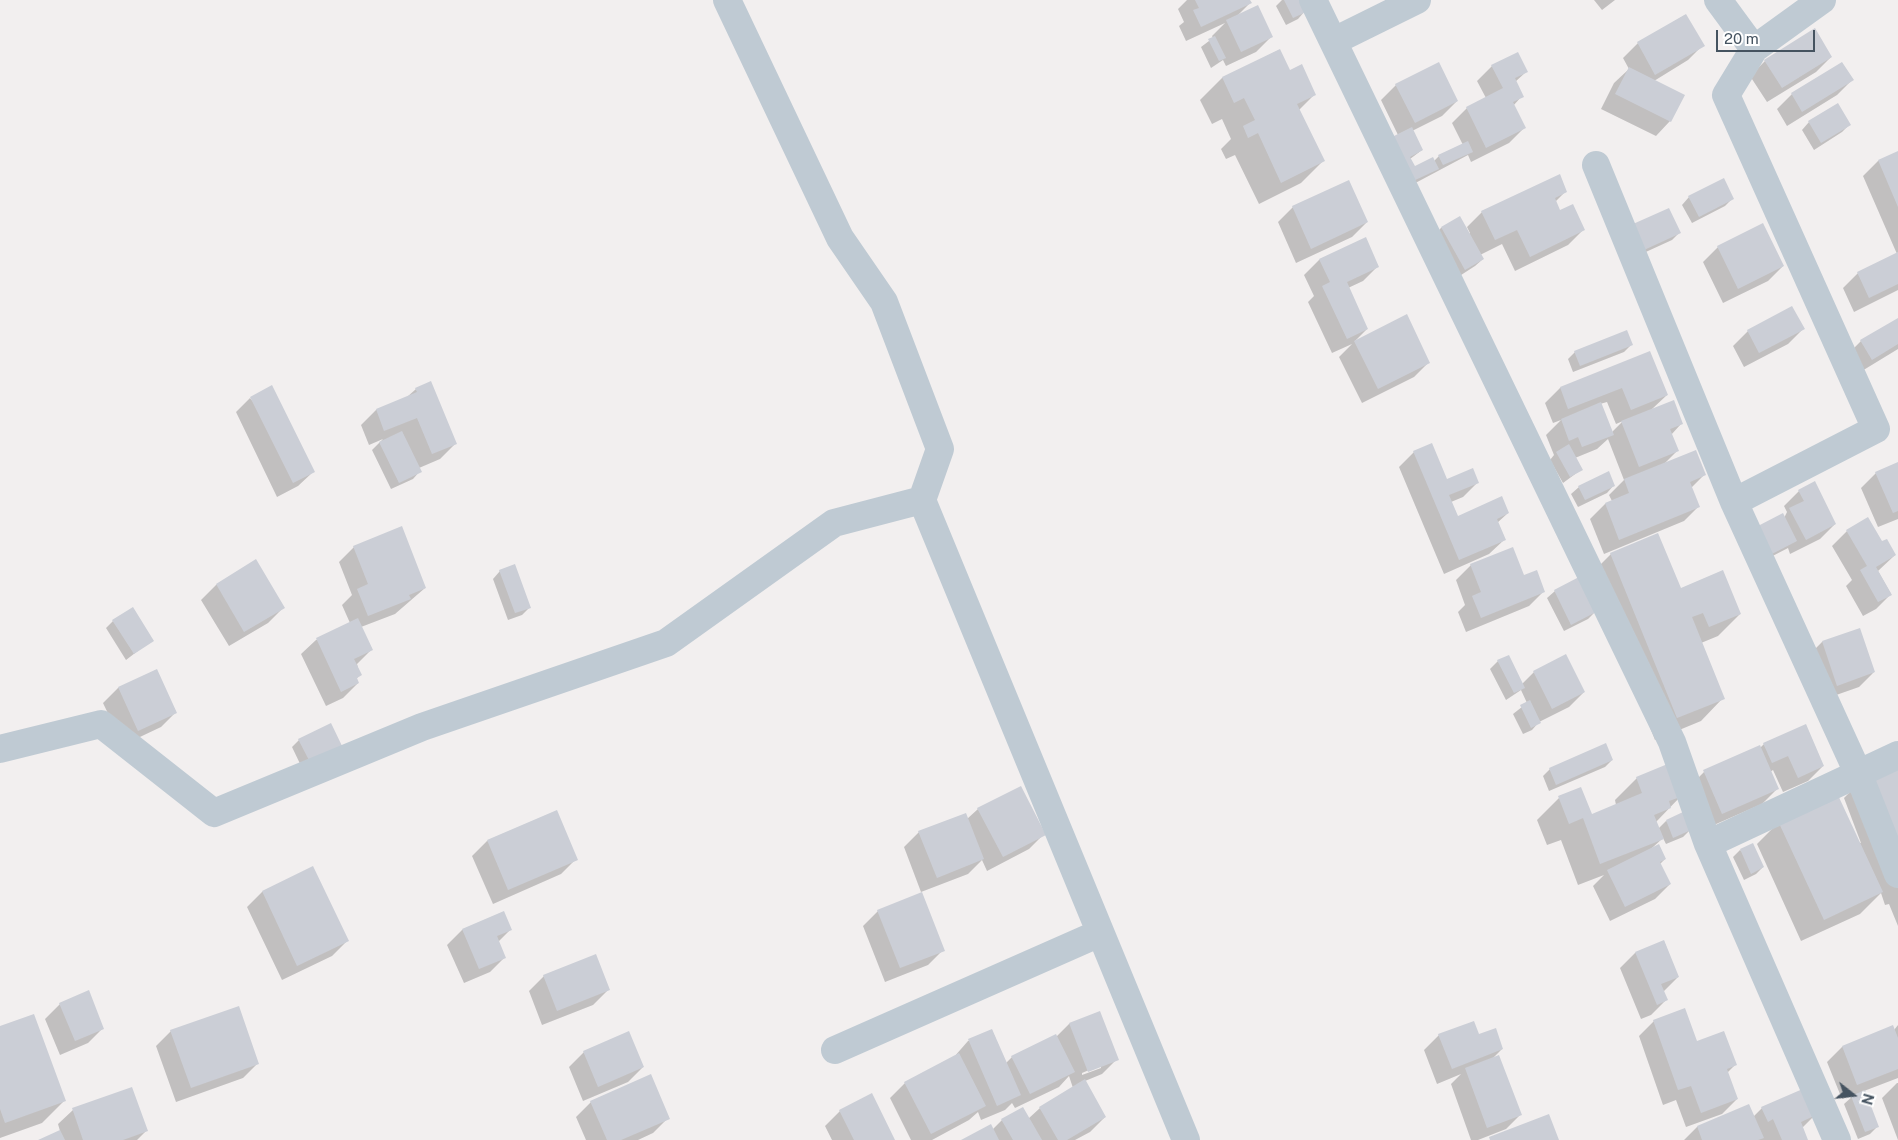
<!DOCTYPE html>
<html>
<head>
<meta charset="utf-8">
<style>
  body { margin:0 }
  #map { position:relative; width:1898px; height:1140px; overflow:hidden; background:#f2efef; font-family:"Public Sans",sans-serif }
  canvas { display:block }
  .north { position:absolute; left:1828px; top:1070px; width:50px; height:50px; -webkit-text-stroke:4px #fff; paint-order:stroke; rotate:106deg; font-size:14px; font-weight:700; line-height:20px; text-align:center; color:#455360 }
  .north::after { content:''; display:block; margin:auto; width:18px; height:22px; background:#455360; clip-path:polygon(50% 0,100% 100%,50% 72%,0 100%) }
  .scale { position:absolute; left:1716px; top:30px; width:99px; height:22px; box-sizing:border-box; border:2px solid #455360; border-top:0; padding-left:6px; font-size:15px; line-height:18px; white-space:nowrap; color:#455360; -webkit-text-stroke:4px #fff; paint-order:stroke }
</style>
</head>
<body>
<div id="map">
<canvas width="1898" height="1140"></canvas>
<div class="north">N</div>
<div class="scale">20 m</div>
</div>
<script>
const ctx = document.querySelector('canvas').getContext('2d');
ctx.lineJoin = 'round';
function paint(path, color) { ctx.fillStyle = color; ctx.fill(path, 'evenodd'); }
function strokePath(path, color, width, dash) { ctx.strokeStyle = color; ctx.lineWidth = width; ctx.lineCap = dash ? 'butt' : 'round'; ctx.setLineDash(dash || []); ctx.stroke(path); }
paint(new Path2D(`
  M 1187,0 L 1249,0 L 1250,3 L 1237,16 L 1271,37 L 1256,52 L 1226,66 L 1223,60 L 1211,68 L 1201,47 L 1213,38 L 1212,36 L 1225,23 L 1186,41 L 1179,26 L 1184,22 L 1178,9 Z
  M 1282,0 L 1300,0 L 1305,11 L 1298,19 L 1286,25 L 1276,6 Z
  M 1594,0 L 1615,0 L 1602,10 Z
  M 1685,15 L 1703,45 L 1688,60 L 1654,81 L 1670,121 L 1656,136 L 1601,109 L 1614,83 L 1629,69 L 1623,58 L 1638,43 Z
  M 1279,50 L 1290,72 L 1315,94 L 1299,110 L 1323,161 L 1301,183 L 1259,204 L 1235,155 L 1226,159 L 1221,149 L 1231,139 L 1222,119 L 1212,124 L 1200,100 L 1222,78 Z
  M 1831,57 L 1816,72 L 1767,102 L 1750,76 L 1765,61 Z
  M 1492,66 L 1526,72 L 1515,82 L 1522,96 L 1513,106 L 1524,128 L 1509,143 L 1471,162 L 1468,155 L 1406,188 L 1398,135 L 1381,100 L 1396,85 L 1457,101 L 1442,116 L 1412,131 L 1422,150 L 1410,159 L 1414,168 L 1434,161 L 1439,156 L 1463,145 L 1452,123 L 1467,108 L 1486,98 L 1477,81 Z
  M 1852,80 L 1837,95 L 1787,126 L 1777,109 L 1792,94 Z
  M 1838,105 L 1849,125 L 1842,132 L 1814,150 L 1802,130 L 1809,122 Z
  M 1898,153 L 1898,290 L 1854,312 L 1843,288 L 1858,273 L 1897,254 L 1863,176 L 1878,161 Z
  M 1348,182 L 1367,222 L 1352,237 L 1296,263 L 1278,222 L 1293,207 Z
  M 1566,191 L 1555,202 L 1560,212 L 1583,230 L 1568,245 L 1515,271 L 1502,244 L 1480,255 L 1483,259 L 1475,266 L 1458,277 L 1434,235 L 1441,228 L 1459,218 L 1469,234 L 1470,233 L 1467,227 L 1482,212 Z
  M 1689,197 L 1733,198 L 1725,206 L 1692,223 L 1682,205 Z
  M 1626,233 L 1679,233 L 1672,240 L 1637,256 Z
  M 1365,239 L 1378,266 L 1363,281 L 1348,288 L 1367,329 L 1355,341 L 1429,362 L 1414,377 L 1362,403 L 1339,357 L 1352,344 L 1332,353 L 1308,302 L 1314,296 L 1304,275 L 1319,260 Z
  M 1718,247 L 1783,266 L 1768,281 L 1723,303 L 1703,262 Z
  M 1898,320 L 1898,349 L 1857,374 L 1846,356 L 1861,341 Z
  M 1803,329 L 1788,344 L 1744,367 L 1733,346 L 1748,331 Z
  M 1631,345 L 1624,352 L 1573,372 L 1568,359 L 1575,352 Z
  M 1650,353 L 1667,395 L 1651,410 L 1681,424 L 1671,435 L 1677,451 L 1664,464 L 1704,475 L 1691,488 L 1699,506 L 1684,521 L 1604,554 L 1590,519 L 1605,504 L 1612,501 L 1609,495 L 1624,480 L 1608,439 L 1597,449 L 1575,458 L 1582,469 L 1563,483 L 1550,460 L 1554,455 L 1546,435 L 1561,420 L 1553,423 L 1545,403 L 1560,388 ZM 1607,402 L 1616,424 L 1623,421 L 1612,432 L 1600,404 Z
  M 416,389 L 455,444 L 440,459 L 419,468 L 420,471 L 413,479 L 391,489 L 372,450 L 383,439 L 369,445 L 361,425 L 376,410 L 407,397 Z
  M 250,398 L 313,472 L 298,486 L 277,497 L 236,412 Z
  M 1414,452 L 1446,480 L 1478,482 L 1463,497 L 1451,502 L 1457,517 L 1508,513 L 1497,523 L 1504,540 L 1489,554 L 1444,574 L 1399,467 Z
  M 1898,464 L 1898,519 L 1878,527 L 1861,488 L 1876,473 Z
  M 1614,485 L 1607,493 L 1578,507 L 1571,494 L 1579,487 Z
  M 1799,491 L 1835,524 L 1820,539 L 1790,554 L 1788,548 L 1763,561 L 1787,512 L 1784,506 Z
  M 1847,531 L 1882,543 L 1895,555 L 1878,571 L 1891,594 L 1876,609 L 1863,616 L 1846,586 L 1852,580 L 1832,546 Z
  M 354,547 L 425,588 L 395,614 L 361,627 L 372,649 L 357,664 L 360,675 L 356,679 L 358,683 L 343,698 L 326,706 L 301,654 L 316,640 L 350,623 L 342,605 L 352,595 L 339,562 Z
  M 1611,554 L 1680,589 L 1740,614 L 1718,636 L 1701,643 L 1723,698 L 1701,721 L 1655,740 L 1589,576 Z
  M 255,561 L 283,608 L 268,623 L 229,646 L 201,600 L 216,585 Z
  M 1471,565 L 1524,576 L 1544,591 L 1529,606 L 1466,632 L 1458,612 L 1465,605 L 1456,580 Z
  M 500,571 L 529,608 L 522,615 L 508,620 L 493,579 Z
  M 1555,591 L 1595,612 L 1588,619 L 1564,631 L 1547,598 Z
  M 113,621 L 152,640 L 126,660 L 106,628 Z
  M 1860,630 L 1874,672 L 1859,687 L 1822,700 L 1807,657 L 1822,642 Z
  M 1508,656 L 1522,684 L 1534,672 L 1584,692 L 1569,707 L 1539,722 L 1532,730 L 1523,734 L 1513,714 L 1527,703 L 1521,690 L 1506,700 L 1490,669 L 1498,661 Z
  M 156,670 L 176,712 L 161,727 L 123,745 L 103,703 L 118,688 Z
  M 330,725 L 303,770 L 292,747 L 299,740 Z
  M 1764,744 L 1823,766 L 1808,781 L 1783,792 L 1773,770 L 1770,772 L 1777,789 L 1762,804 L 1707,828 L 1689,787 L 1704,772 L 1760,748 Z
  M 1612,760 L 1605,767 L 1549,791 L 1543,776 L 1550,769 Z
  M 1898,764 L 1898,926 L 1889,904 L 1885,905 L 1881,893 L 1860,914 L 1801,941 L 1757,844 L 1779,822 L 1861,843 L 1844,798 L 1866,776 Z
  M 1637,778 L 1682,795 L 1656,822 L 1658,829 L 1666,821 L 1690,830 L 1683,837 L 1666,844 L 1663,838 L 1652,848 L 1665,859 L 1660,864 L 1670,884 L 1655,899 L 1610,921 L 1593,886 L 1604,875 L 1578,885 L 1561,840 L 1547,845 L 1537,820 L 1559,798 L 1591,815 L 1616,805 L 1615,800 Z
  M 978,809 L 1044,834 L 1029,849 L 987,871 L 982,860 L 968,874 L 921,892 L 904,847 L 919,832 L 967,819 Z
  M 487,841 L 576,859 L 561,874 L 493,904 L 472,856 Z
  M 1740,850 L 1763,867 L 1756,874 L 1744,880 L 1733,857 Z
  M 312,868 L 347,941 L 332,956 L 282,980 L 247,907 L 262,892 Z
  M 878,911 L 943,950 L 928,965 L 885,982 L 863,926 Z
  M 462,930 L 510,930 L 498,942 L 505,957 L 490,972 L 464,983 L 447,945 Z
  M 1664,941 L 1678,977 L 1663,992 L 1666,1000 L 1651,1015 L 1641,1019 L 1620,968 L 1635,953 Z
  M 544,976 L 608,990 L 593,1005 L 542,1025 L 529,991 Z
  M 60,1004 L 103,1028 L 88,1043 L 60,1055 L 45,1019 Z
  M 1099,1012 L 1117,1059 L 1102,1074 L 1085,1081 L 1105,1117 L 1090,1132 L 1075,1140 L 964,1140 L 992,1130 L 1002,1120 L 1028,1119 L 1040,1108 L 1073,1088 L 1069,1076 L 1059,1087 L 1015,1108 L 1012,1103 L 1005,1110 L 981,1120 L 978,1112 L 969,1120 L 932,1140 L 911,1140 L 890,1098 L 905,1083 L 954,1057 L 968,1041 L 992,1030 L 1006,1063 L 1012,1057 L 1056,1037 L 1069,1024 ZM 1101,1065 L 1101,1068 L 1082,1075 L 1082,1073 Z
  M 1654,1021 L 1735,1065 L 1727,1073 L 1737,1099 L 1722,1114 L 1686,1127 L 1676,1100 L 1663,1105 L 1639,1036 Z
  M 1898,1025 L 1898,1078 L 1864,1091 L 1878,1126 L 1870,1134 L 1858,1139 L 1844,1104 L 1854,1095 L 1842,1099 L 1827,1062 L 1842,1047 L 1894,1030 Z
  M 0,1028 L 64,1101 L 42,1123 L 0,1138 Z
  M 171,1031 L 258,1063 L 243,1078 L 176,1102 L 156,1046 Z
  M 1439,1035 L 1478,1036 L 1502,1049 L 1491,1060 L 1521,1114 L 1506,1129 L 1478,1140 L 1471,1140 L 1451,1084 L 1461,1074 L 1437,1084 L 1424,1050 Z
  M 584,1052 L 643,1067 L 628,1082 L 583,1101 L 569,1067 Z
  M 1897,1083 L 1898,1083 L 1898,1140 L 1882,1098 Z
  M 591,1102 L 668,1118 L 653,1133 L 638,1140 L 586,1140 L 576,1117 Z
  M 1749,1105 L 1753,1117 L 1762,1108 L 1815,1115 L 1802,1128 L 1807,1140 L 1684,1140 L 1697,1127 Z
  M 73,1110 L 147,1130 L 137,1140 L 41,1140 L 60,1131 L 58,1124 Z
  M 840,1111 L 894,1140 L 832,1140 L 825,1126 Z`), '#0003');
paint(new Path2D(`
  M 1195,0 L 1250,0 L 1252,3 L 1201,27 L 1193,10 L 1199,8 Z
  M 1284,0 L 1301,0 L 1306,12 L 1293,18 Z
  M 1258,5 L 1273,37 L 1241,52 L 1226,20 Z
  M 1686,14 L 1705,46 L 1655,75 L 1637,42 Z
  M 1815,28 L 1832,57 L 1782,88 L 1764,60 Z
  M 1215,36 L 1226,58 L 1219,61 L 1208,39 Z
  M 1280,49 L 1290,70 L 1302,64 L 1316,95 L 1297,104 L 1325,161 L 1281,183 L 1258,133 L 1248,138 L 1243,126 L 1255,120 L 1244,98 L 1234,103 L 1222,77 Z
  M 1518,52 L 1528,72 L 1515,78 L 1524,97 L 1513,102 L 1526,128 L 1486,148 L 1466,107 L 1503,88 L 1491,65 Z
  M 1439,62 L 1458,101 L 1415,123 L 1395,84 Z
  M 1842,62 L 1854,80 L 1802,112 L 1791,93 Z
  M 1629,67 L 1685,95 L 1671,122 L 1615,94 Z
  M 1838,103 L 1851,125 L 1821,143 L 1808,121 Z
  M 1412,127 L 1423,150 L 1410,157 L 1415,166 L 1433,157 L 1439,169 L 1413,181 L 1392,137 Z
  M 1468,141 L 1473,152 L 1443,165 L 1438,155 Z
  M 1898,151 L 1898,207 L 1878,160 Z
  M 1560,174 L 1567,192 L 1555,198 L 1560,210 L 1573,204 L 1585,230 L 1530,257 L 1517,230 L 1495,240 L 1481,211 Z
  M 1724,178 L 1734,199 L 1699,217 L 1688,196 Z
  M 1349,180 L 1368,222 L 1311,249 L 1292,206 Z
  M 1669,208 L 1681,233 L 1644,250 L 1633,224 Z
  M 1460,216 L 1484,259 L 1465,270 L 1441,227 Z
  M 1763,223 L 1784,266 L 1738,289 L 1717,246 Z
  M 1366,237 L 1379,267 L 1347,282 L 1368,329 L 1347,339 L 1322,286 L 1330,282 L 1319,259 Z
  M 1898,252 L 1898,284 L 1869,298 L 1857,272 Z
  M 1792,306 L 1805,329 L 1759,353 L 1747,330 Z
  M 1407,314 L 1430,363 L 1378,389 L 1354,341 Z
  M 1898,318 L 1898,344 L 1872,360 L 1860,340 Z
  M 1627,330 L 1633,345 L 1580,366 L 1574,351 Z
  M 1650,351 L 1668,395 L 1631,410 L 1622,388 L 1568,409 L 1560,387 Z
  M 431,381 L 457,444 L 432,454 L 417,418 L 384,431 L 376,409 L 417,392 L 415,388 Z
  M 272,385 L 315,472 L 293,483 L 250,397 Z
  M 1674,400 L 1683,424 L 1670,429 L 1679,451 L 1639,467 L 1621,421 Z
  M 1601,402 L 1614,435 L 1582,447 L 1578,437 L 1569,441 L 1561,419 Z
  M 402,431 L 422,472 L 399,483 L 379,442 Z
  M 1432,443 L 1447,479 L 1473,468 L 1479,483 L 1449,495 L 1458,516 L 1502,496 L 1509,513 L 1497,519 L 1506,540 L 1459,560 L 1413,451 Z
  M 1569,444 L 1583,470 L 1570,477 L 1556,452 Z
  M 1696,450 L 1706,475 L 1690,482 L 1700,507 L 1619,540 L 1605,503 L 1629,493 L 1624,479 Z
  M 1898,462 L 1898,511 L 1893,513 L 1875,472 Z
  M 1609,471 L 1615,486 L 1585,500 L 1578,486 Z
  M 1815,481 L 1836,524 L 1806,540 L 1789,508 L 1804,501 L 1798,490 Z
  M 1783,513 L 1797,541 L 1770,555 L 1756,527 Z
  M 1868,517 L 1882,541 L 1887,539 L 1896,555 L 1876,567 L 1892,595 L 1878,602 L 1860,570 L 1867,566 L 1846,530 Z
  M 402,526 L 426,588 L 409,595 L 411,599 L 368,616 L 357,589 L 368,584 L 353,546 Z
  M 1658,533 L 1681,588 L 1723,570 L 1741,614 L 1709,627 L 1703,613 L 1692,617 L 1725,699 L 1677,718 L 1610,553 Z
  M 1513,547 L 1524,575 L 1537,570 L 1545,592 L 1481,618 L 1472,596 L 1481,592 L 1470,564 Z
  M 256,559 L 285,608 L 244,632 L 216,584 Z
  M 515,564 L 531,608 L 515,613 L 499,570 Z
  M 1579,577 L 1596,612 L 1571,625 L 1554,590 Z
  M 133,607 L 154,641 L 134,654 L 112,620 Z
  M 358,618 L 373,650 L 354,659 L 362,675 L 357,678 L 359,683 L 341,692 L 316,638 Z
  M 1860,628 L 1875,672 L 1837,686 L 1822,641 Z
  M 1566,654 L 1585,692 L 1552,709 L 1533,671 Z
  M 1509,655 L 1525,688 L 1514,693 L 1497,660 Z
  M 157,669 L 177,713 L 138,731 L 118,687 Z
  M 1530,700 L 1541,723 L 1531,728 L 1520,705 Z
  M 331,723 L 343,748 L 311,764 L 298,739 Z
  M 1806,724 L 1824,766 L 1798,778 L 1788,756 L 1772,763 L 1763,743 Z
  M 1606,743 L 1613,760 L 1556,785 L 1549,768 Z
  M 1760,745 L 1779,789 L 1722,814 L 1703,770 Z
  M 1898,762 L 1898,859 L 1865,775 Z
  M 1670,763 L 1683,796 L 1669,801 L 1671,808 L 1654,815 L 1664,839 L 1600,864 L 1583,818 L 1569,824 L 1558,796 L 1581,787 L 1592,814 L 1642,793 L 1636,777 Z
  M 1021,786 L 1046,835 L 1003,857 L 977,808 Z
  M 1837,793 L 1883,892 L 1824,920 L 1778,821 Z
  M 557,810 L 578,860 L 508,890 L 487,840 Z
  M 1683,812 L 1691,830 L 1673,838 L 1666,820 Z
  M 966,813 L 984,859 L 937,878 L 918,831 Z
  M 1753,843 L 1764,867 L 1751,874 L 1740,849 Z
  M 1659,844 L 1666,859 L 1660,862 L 1671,884 L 1625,907 L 1607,870 Z
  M 313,866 L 349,941 L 297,966 L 262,891 Z
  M 922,892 L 945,951 L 900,968 L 877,910 Z
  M 504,911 L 512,930 L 497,936 L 506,958 L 479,969 L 462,929 Z
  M 1664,940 L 1679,977 L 1661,984 L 1668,1000 L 1657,1005 L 1635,952 Z
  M 596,954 L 610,990 L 557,1011 L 543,975 Z
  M 89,990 L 104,1029 L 75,1041 L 59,1003 Z
  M 239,1006 L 259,1064 L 191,1088 L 170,1030 Z
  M 1685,1008 L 1697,1041 L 1724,1031 L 1737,1065 L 1727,1069 L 1738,1099 L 1701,1113 L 1691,1086 L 1678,1090 L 1653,1020 Z
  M 1100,1011 L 1119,1060 L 1088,1072 L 1069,1023 Z
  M 34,1014 L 66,1101 L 5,1123 L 0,1109 L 0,1026 Z
  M 1474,1021 L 1479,1034 L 1496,1028 L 1503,1049 L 1452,1069 L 1438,1034 Z
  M 1893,1025 L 1898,1038 L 1898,1069 L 1857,1085 L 1842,1046 Z
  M 992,1029 L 1021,1095 L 997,1106 L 968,1039 Z
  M 629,1031 L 644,1067 L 598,1087 L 583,1051 Z
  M 1056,1034 L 1075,1072 L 1030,1094 L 1011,1056 Z
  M 959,1053 L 986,1106 L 931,1134 L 904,1082 Z
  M 1499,1055 L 1522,1115 L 1487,1128 L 1465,1068 Z
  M 651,1074 L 670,1119 L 621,1140 L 607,1140 L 590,1101 Z
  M 1085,1079 L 1106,1117 L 1067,1140 L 1058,1140 L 1039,1107 Z
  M 132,1087 L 148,1131 L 123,1140 L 83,1140 L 72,1108 Z
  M 1805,1088 L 1816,1115 L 1801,1122 L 1808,1140 L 1782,1140 L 1773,1119 L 1768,1122 L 1761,1107 Z
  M 1865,1090 L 1879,1127 L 1865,1132 L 1851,1096 Z
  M 872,1093 L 895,1140 L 854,1140 L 839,1110 Z
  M 1749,1104 L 1764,1138 L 1758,1140 L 1702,1140 L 1697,1126 Z
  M 1023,1107 L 1042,1140 L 1013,1140 L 1001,1119 Z
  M 1549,1114 L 1559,1140 L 1490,1140 L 1489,1137 Z
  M 991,1124 L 999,1140 L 961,1140 Z
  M 60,1130 L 65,1140 L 38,1140 Z`), '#cbced6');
strokePath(new Path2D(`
  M 727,0 L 840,238 L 884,302 L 940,449 L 922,500
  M 1313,0 L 1672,742 L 1708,844 L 1837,1140
  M 1718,0 L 1754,49
  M 1334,41 L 1417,0
  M 1596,165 L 1734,502 L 1858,773 L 1898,874
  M 1734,502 L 1876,429 L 1726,95 L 1754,49 L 1822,0
  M 0,749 L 101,724 L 214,813 L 422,727 L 666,643 L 834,523 L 922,500 L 1186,1140
  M 1708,844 L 1898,755
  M 835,1050 L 1100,933`), '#bfcad3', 28);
</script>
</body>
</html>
